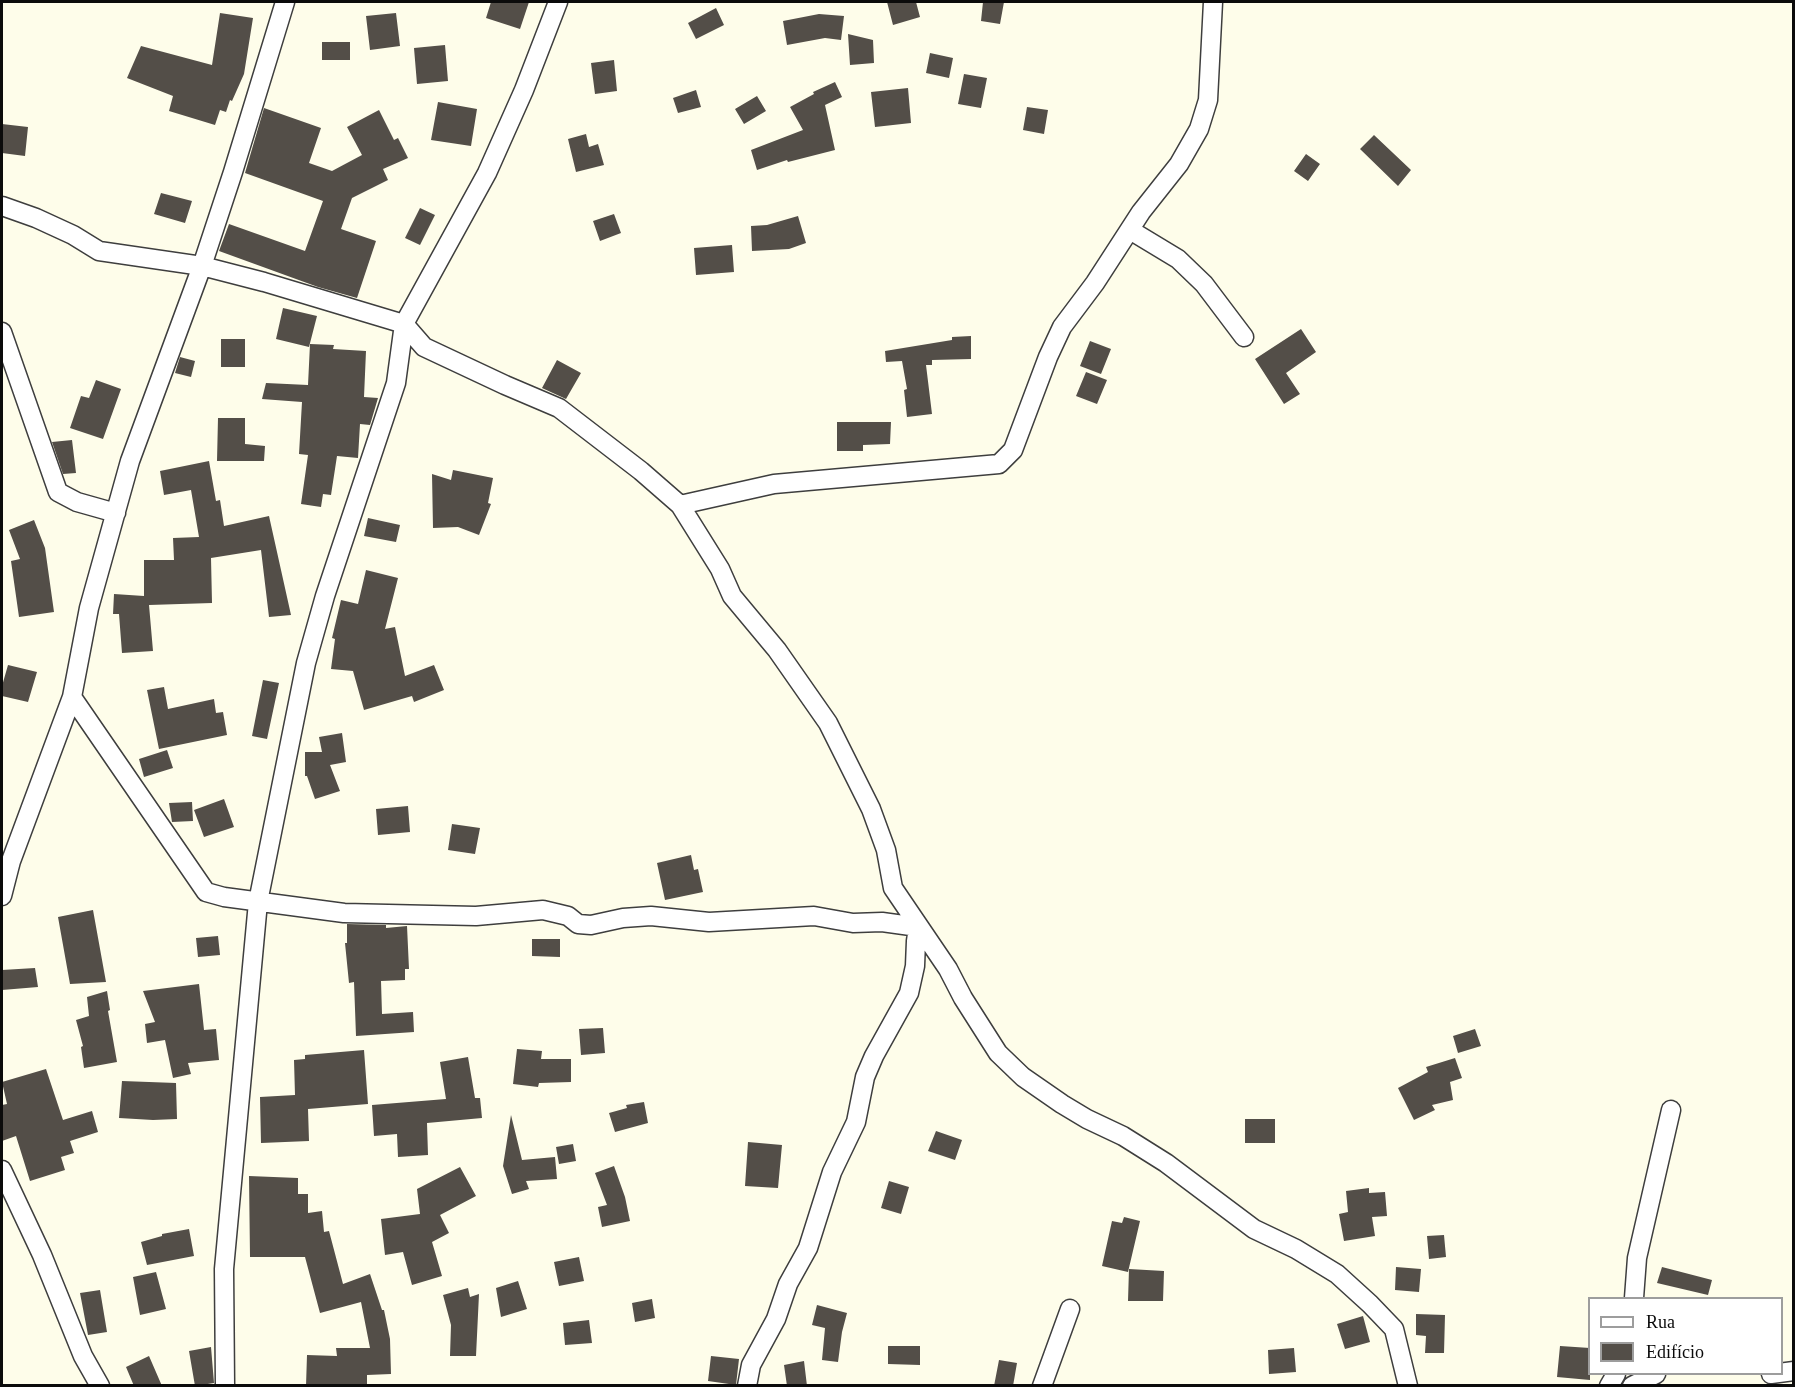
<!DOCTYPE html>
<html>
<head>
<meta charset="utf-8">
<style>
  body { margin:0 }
  #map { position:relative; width:1795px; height:1387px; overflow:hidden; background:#fefdea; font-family:Georgia,serif }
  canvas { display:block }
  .frame { position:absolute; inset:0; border:3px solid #0b0b0b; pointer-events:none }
  .legend { position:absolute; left:1588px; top:1297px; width:195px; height:78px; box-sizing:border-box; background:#fff; border:2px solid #9d9d9d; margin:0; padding:8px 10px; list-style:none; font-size:18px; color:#0b0b0b }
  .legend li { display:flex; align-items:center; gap:12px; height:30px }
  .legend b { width:30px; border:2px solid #9d9d9d }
</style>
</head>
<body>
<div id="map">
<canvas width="1795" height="1387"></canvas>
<div class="frame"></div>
<ul class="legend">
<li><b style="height:8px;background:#fff"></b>Rua</li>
<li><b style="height:16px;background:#534e48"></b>Edifício</li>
</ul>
</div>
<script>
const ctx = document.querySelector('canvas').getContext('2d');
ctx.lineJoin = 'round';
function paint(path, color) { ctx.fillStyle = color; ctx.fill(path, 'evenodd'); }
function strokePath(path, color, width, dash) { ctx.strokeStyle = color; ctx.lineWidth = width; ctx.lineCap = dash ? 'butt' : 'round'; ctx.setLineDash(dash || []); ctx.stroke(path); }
paint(new Path2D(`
  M 491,2 L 529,2 L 520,29 L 486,18 Z
  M 887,2 L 916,2 L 920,17 L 893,25 Z
  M 983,2 L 1004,2 L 1000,24 L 981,21 Z
  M 716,8 L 724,25 L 696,39 L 688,23 Z
  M 220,13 L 253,18 L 244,74 L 232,101 L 230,100 L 226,112 L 220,110 L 215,125 L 169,111 L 173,96 L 127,78 L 141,46 L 212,65 Z
  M 396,13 L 400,46 L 370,50 L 366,16 Z
  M 819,14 L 844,16 L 841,40 L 825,38 L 787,45 L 783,21 Z
  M 848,34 L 873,40 L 874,63 L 850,65 Z
  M 322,42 L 350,42 L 350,60 L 322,60 Z
  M 445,45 L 448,81 L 417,84 L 414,48 Z
  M 930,53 L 953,58 L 949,78 L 926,73 Z
  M 614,60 L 617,91 L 595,94 L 591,63 Z
  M 964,74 L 987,78 L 981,108 L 958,104 Z
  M 835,82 L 842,97 L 825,105 L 835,150 L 788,162 L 787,160 L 757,170 L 751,150 L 803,130 L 790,107 L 814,94 L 813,92 Z
  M 908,88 L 911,123 L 875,127 L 871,92 Z
  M 696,90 L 701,107 L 678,113 L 673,98 Z
  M 757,96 L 766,111 L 744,124 L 735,109 Z
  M 438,102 L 477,109 L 471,146 L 431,140 Z
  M 1027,107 L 1048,110 L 1044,134 L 1023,130 Z
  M 264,108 L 321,128 L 309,163 L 332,171 L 362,155 L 347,127 L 379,110 L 394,140 L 398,138 L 408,158 L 383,169 L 388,180 L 352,198 L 341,229 L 376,241 L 357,298 L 318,287 L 219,251 L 229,224 L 305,251 L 323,201 L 245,173 Z
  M 2,124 L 28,127 L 25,156 L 2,153 Z
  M 586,134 L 589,147 L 598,144 L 604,165 L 576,172 L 568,139 Z
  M 1374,135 L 1411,170 L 1398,186 L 1360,149 Z
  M 1306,154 L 1320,164 L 1308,181 L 1294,171 Z
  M 161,193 L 192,201 L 185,223 L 154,214 Z
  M 420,208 L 435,215 L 420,245 L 405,238 Z
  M 614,214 L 621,233 L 600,241 L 593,221 Z
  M 798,216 L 806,243 L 789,249 L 752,251 L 751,226 L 767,225 Z
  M 732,245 L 734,272 L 696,275 L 694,248 Z
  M 283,308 L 317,316 L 309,347 L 276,339 Z
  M 1301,329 L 1316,352 L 1286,373 L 1300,394 L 1284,404 L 1255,359 Z
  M 971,336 L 971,359 L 932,360 L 932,365 L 926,365 L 932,414 L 907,417 L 904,390 L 907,389 L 902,361 L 886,362 L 885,351 L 952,340 L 952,337 Z
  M 221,339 L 245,339 L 245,367 L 221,367 Z
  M 1090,341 L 1111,349 L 1101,374 L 1080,366 Z
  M 310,344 L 334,345 L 333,349 L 366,351 L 364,397 L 378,398 L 370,425 L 360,424 L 358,458 L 337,456 L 331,495 L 323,494 L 321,507 L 301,504 L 308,455 L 299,454 L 302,402 L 262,399 L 266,383 L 308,385 Z
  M 180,357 L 195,361 L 191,377 L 175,373 Z
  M 557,360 L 581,373 L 566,399 L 542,388 Z
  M 1086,372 L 1107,380 L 1097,404 L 1076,396 Z
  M 96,380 L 121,389 L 103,439 L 70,428 L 81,396 L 89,398 Z
  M 218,418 L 245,418 L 245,444 L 265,446 L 264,461 L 217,461 Z
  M 837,422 L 891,422 L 890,444 L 863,445 L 863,451 L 837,451 Z
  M 72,440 L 76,473 L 63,474 L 52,442 Z
  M 209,461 L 216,501 L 220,500 L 224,526 L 269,516 L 291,615 L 269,617 L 261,550 L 211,558 L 212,603 L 149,605 L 153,651 L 122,653 L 119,614 L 113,614 L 114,594 L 144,596 L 144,560 L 174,560 L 173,538 L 199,537 L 191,490 L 164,495 L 160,471 Z
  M 453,470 L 493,478 L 488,503 L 491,504 L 479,535 L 458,527 L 433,528 L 432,474 L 451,480 Z
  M 368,518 L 400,525 L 396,542 L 364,536 Z
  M 34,520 L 45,548 L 54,612 L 19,617 L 11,561 L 20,559 L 9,530 Z
  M 366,570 L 398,578 L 385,629 L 395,627 L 405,676 L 434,665 L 444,690 L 414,702 L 412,696 L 364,710 L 353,671 L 331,669 L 335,639 L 332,638 L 341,600 L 358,604 Z
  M 8,665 L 37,672 L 28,702 L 2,696 L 2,686 Z
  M 263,680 L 279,683 L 267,739 L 252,736 Z
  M 164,687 L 168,709 L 214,699 L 216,713 L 223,712 L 227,735 L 159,749 L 147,690 Z
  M 342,733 L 346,762 L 330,765 L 340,791 L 315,799 L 307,776 L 305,776 L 305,752 L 322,752 L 319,737 Z
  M 167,750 L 173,768 L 144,777 L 139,759 Z
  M 224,799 L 234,827 L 204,837 L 194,810 Z
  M 192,802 L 193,821 L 172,822 L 169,803 Z
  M 408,806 L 410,832 L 378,835 L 376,809 Z
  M 452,824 L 480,828 L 475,854 L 448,850 Z
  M 691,855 L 694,870 L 698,869 L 703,892 L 665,900 L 657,863 Z
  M 93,910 L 106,982 L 70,984 L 58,917 Z
  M 347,924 L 386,925 L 386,928 L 407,926 L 409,969 L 405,969 L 405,980 L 381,981 L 382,1014 L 413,1012 L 414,1032 L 356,1036 L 354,982 L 349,983 L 345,943 L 347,943 Z
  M 218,936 L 220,955 L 198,957 L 196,938 Z
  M 532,939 L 560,939 L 560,957 L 532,956 Z
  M 35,968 L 38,987 L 2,990 L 2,970 Z
  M 199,984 L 204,1030 L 216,1029 L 219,1060 L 188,1063 L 191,1074 L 173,1078 L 165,1040 L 147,1043 L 145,1024 L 155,1022 L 143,991 Z
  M 107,991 L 110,1010 L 108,1011 L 117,1062 L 84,1068 L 81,1047 L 83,1046 L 76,1020 L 89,1016 L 87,997 Z
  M 603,1028 L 605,1053 L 581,1055 L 579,1029 Z
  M 1475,1029 L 1481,1046 L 1458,1053 L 1453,1036 Z
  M 517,1049 L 542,1051 L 541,1059 L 571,1059 L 571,1082 L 539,1083 L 538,1087 L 513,1084 Z
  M 364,1050 L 368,1104 L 308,1109 L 309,1141 L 261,1143 L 260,1097 L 295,1095 L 294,1060 L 305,1059 L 305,1055 Z
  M 468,1057 L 475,1098 L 480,1098 L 482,1118 L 427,1123 L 428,1155 L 398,1157 L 397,1134 L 374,1136 L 372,1105 L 446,1099 L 440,1062 Z
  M 1455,1058 L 1462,1078 L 1450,1082 L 1453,1100 L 1432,1105 L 1435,1110 L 1414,1120 L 1398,1088 L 1428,1072 L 1426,1067 Z
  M 46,1069 L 63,1120 L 92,1111 L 98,1132 L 70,1141 L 74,1153 L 61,1157 L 65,1170 L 30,1181 L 16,1136 L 2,1141 L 2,1105 L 7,1104 L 2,1082 Z
  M 122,1081 L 176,1083 L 177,1119 L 153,1120 L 119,1118 Z
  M 644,1102 L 648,1123 L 615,1132 L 609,1113 L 627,1108 L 626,1105 Z
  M 511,1115 L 522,1160 L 555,1157 L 557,1179 L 526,1181 L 529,1189 L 512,1194 L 503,1166 Z
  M 1245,1119 L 1275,1119 L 1275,1143 L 1245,1143 Z
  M 936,1131 L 962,1140 L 955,1160 L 928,1151 Z
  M 748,1142 L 782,1145 L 778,1188 L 745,1186 Z
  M 573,1144 L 576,1161 L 559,1164 L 556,1147 Z
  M 614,1166 L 625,1197 L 630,1221 L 602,1227 L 598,1207 L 607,1205 L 595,1173 Z
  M 460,1167 L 476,1196 L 440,1215 L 449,1233 L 432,1242 L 442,1276 L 412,1285 L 403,1252 L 385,1255 L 381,1219 L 420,1214 L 417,1189 Z
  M 249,1176 L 298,1178 L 298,1194 L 308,1194 L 308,1213 L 322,1211 L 324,1232 L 329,1231 L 343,1284 L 370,1274 L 382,1310 L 384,1310 L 390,1339 L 391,1374 L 367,1375 L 367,1386 L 306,1386 L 307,1355 L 337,1356 L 336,1348 L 370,1348 L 361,1302 L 320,1313 L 305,1257 L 250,1257 Z
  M 889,1181 L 909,1187 L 901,1214 L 881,1208 Z
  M 1369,1188 L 1369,1193 L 1385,1192 L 1387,1216 L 1372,1217 L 1375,1236 L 1344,1241 L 1339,1214 L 1348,1212 L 1346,1191 Z
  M 1124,1217 L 1140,1221 L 1128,1272 L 1102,1266 L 1112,1221 L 1122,1223 Z
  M 189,1229 L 194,1256 L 147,1265 L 141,1242 L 162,1236 L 162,1234 Z
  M 1444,1235 L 1446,1257 L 1429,1259 L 1427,1236 Z
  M 579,1257 L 584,1281 L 559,1286 L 554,1262 Z
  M 1396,1267 L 1421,1269 L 1419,1292 L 1395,1290 Z
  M 1662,1267 L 1712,1280 L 1708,1295 L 1657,1283 Z
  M 1129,1269 L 1164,1271 L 1163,1301 L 1128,1301 Z
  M 156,1272 L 166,1309 L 140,1315 L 133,1277 Z
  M 518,1281 L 527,1309 L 501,1317 L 496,1288 Z
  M 468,1288 L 470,1297 L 479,1294 L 476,1356 L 450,1356 L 451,1325 L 443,1295 Z
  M 100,1290 L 107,1332 L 88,1335 L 80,1293 Z
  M 652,1299 L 655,1318 L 635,1322 L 632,1303 Z
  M 817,1305 L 847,1313 L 842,1332 L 838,1362 L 822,1360 L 825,1328 L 812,1325 Z
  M 1416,1314 L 1445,1315 L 1444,1353 L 1425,1353 L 1426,1336 L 1416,1335 Z
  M 1363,1316 L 1370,1342 L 1345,1349 L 1337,1324 Z
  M 589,1320 L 592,1343 L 565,1345 L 563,1323 Z
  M 888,1346 L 920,1346 L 920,1365 L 888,1364 Z
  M 1560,1346 L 1590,1348 L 1590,1380 L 1557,1377 Z
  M 211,1347 L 214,1383 L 195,1386 L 189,1351 Z
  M 1294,1348 L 1296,1372 L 1269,1374 L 1268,1350 Z
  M 149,1356 L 162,1386 L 134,1386 L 126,1367 Z
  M 711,1356 L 739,1359 L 736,1385 L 708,1381 Z
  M 999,1360 L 1017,1363 L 1013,1386 L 994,1386 Z
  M 804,1361 L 807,1386 L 787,1386 L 784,1365 Z`), '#534e48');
const street = new Path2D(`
  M 2,206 L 36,218 L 73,235 L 99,251 L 202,266 L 264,282 L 404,324 L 424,347 L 505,385 L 559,408 L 641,471 L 680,505 L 720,569 L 732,596 L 777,650 L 828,723 L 871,809 L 886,850 L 893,888 L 948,969 L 963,998 L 998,1053 L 1023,1077 L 1062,1104 L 1087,1119 L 1123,1136 L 1166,1163 L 1254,1229 L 1296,1249 L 1337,1274 L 1370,1304 L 1394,1329 L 1408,1386
  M 1130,230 L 1178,259 L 1204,284 L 1244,337
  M 2,332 L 58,492 L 77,502 L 116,513
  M 680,505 L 774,484 L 999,464 L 1013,450 L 1048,357 L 1062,327 L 1095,283 L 1141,212 L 1179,164 L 1199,129 L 1208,100 L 1213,2
  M 72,697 L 206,892 L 224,897 L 344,913 L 476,916 L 543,910 L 568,916 L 578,924 L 591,925 L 623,918 L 651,916 L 709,922 L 814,916 L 853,923 L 882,922 L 918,927
  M 2,896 L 11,861 L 72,697 L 89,608 L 130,461 L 202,266 L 233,172 L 285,2
  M 2,1170 L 42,1255 L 83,1356 L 100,1386
  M 1634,1298 L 1637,1258 L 1671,1110
  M 1771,1374 L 1794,1371
  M 225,1386 L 224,1269 L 258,902 L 306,663 L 325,596 L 396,383 L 404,324 L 487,173 L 524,90 L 558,2
  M 747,1386 L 751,1365 L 776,1319 L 788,1284 L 808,1248 L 832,1172 L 856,1122 L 865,1077 L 874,1056 L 909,993 L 915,966 L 916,941 L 918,927
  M 1042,1386 L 1070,1309
  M 1609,1386 L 1616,1374
  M 1632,1386 L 1656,1374`);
strokePath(street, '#3e3e3e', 21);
strokePath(street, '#fff', 18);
</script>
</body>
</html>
